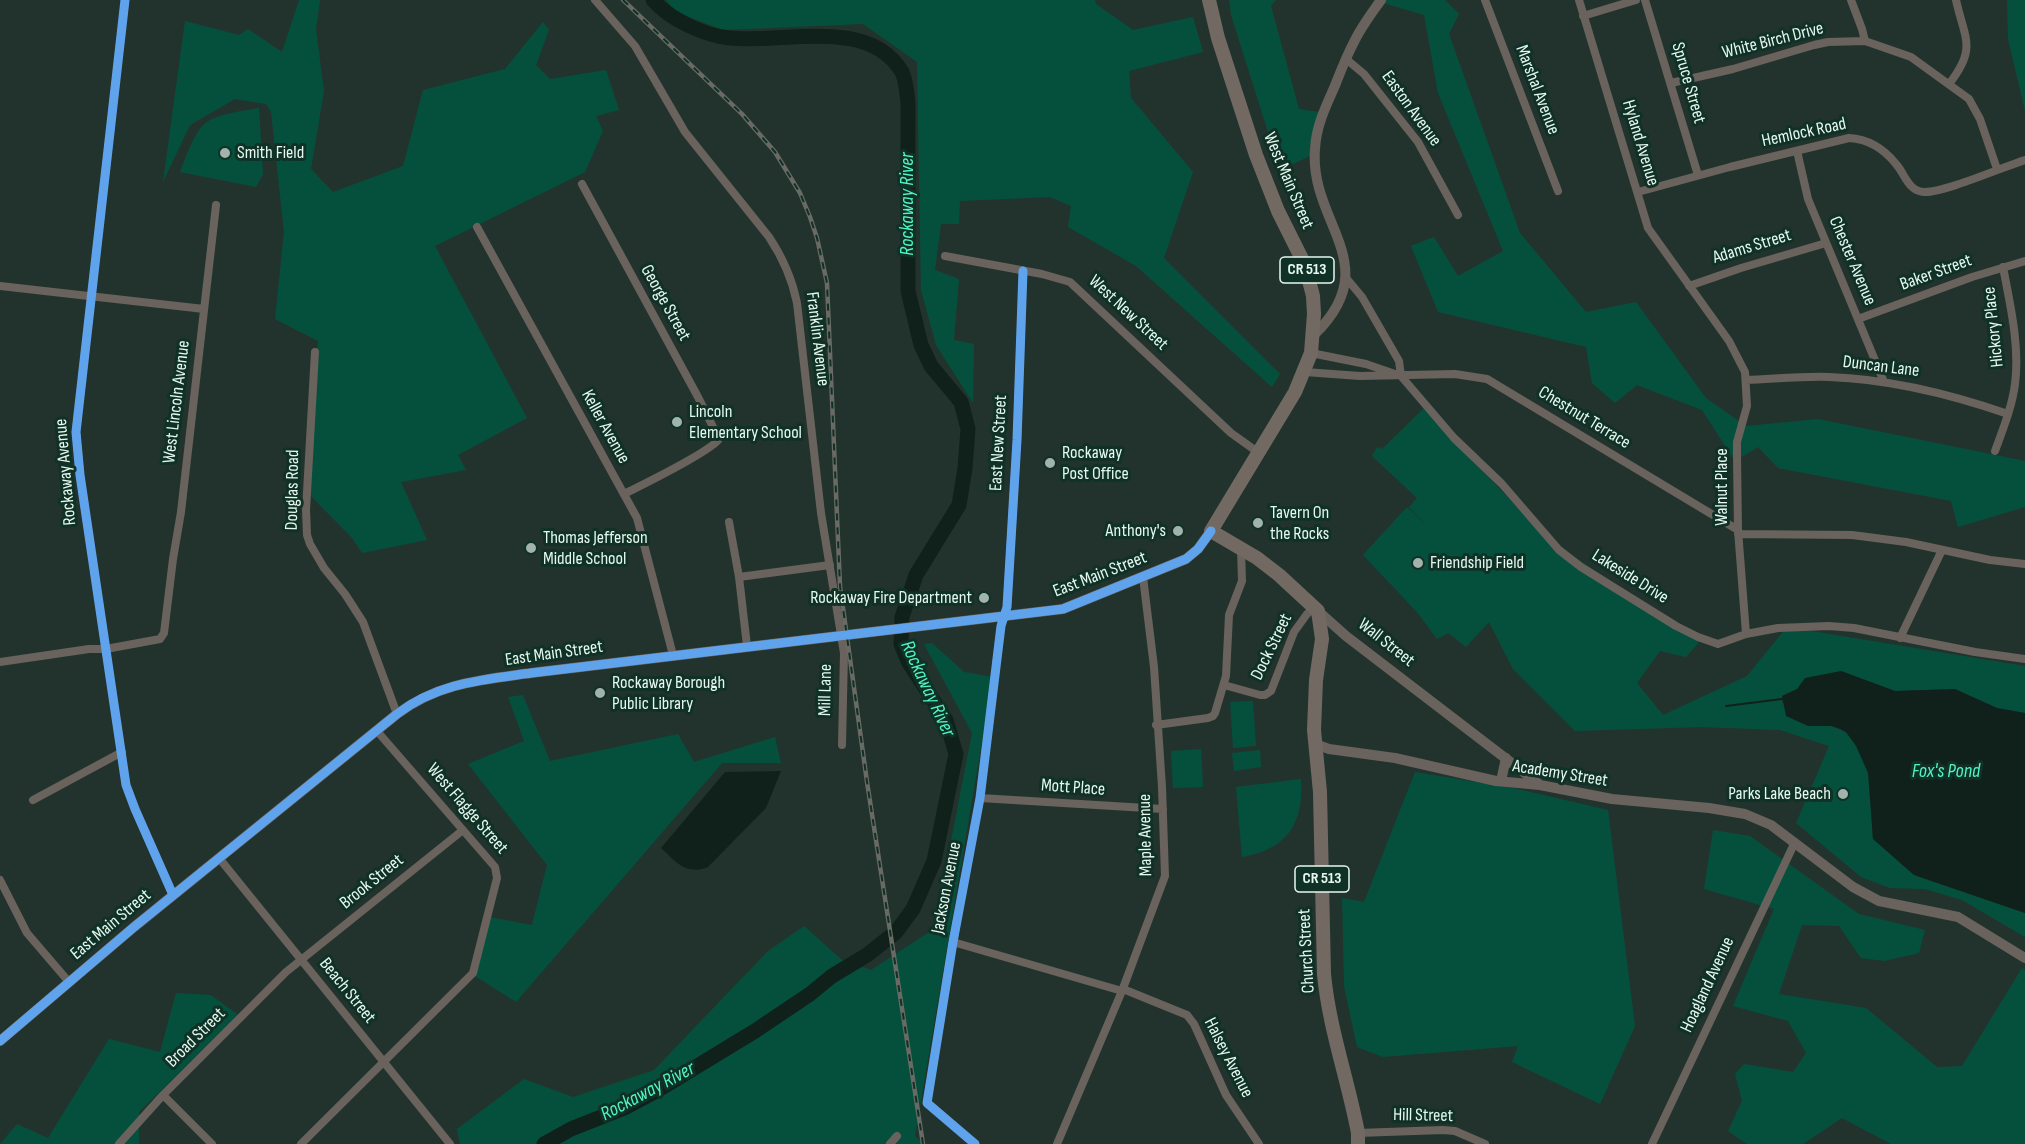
<!DOCTYPE html>
<html>
<head>
<meta charset="utf-8">
<style>
  body { margin:0 }
  canvas { display:block; background:#22332d }
</style>
</head>
<body>
<canvas width="2025" height="1144"></canvas>
<script>
const ctx = document.querySelector('canvas').getContext('2d');
ctx.lineJoin = 'round';
function paint(path, color) { ctx.fillStyle = color; ctx.fill(path, 'evenodd'); }
function strokePath(path, color, width, dash) { ctx.strokeStyle = color; ctx.lineWidth = width; ctx.lineCap = dash ? 'butt' : 'round'; ctx.setLineDash(dash || []); ctx.stroke(path); }
function write(font, color, halo, rows, align = 'center') {
  ctx.font = font + ' "Sofia Sans Condensed",sans-serif'; ctx.lineWidth = 6; ctx.setLineDash([]); ctx.textBaseline = 'middle'; ctx.strokeStyle = halo; ctx.fillStyle = color; for (const [text, x, y, turn = 0] of rows) {
    ctx.save(); ctx.translate(x, y); ctx.rotate((+turn || 0) * Math.PI / 180); ctx.textAlign = isNaN(turn) ? turn : align; if (halo) ctx.strokeText(text, 0, 0); ctx.fillText(text, 0, 0); ctx.restore();
  }
}
paint(new Path2D(`
  M 299,0 L 320,0 L 316,29 L 324,91 L 311,169 L 333,192 L 403,166 L 423,90 L 505,69 L 543,22 L 549,30 L 536,65 L 550,79 L 606,70 L 619,110 L 596,116 L 603,131 L 585,172 L 435,246 L 527,418 L 458,455 L 466,470 L 401,482 L 427,540 L 362,553 L 352,538 L 306,491 L 318,341 L 275,319 L 284,232 L 271,112 L 266,104 L 235,99 L 190,125 L 163,182 L 185,21 L 239,35 L 248,29 L 282,52 Z
  M 666,0 L 1095,0 L 1096,4 L 1133,30 L 1193,17 L 1203,52 L 1129,71 L 1131,98 L 1193,172 L 1164,258 L 1280,374 L 1272,387 L 1136,266 L 1068,227 L 1071,206 L 1050,197 L 960,201 L 959,224 L 941,224 L 935,270 L 959,279 L 954,340 L 974,344 L 973,403 L 936,345 L 921,290 L 917,62 L 863,24 L 723,30 L 676,12 Z
  M 1229,0 L 1276,0 L 1271,6 L 1299,109 L 1319,112 L 1310,156 L 1280,170 L 1231,15 Z
  M 1373,0 L 1445,0 L 1459,14 L 1449,34 L 1520,233 L 1586,312 L 1636,302 L 1706,398 L 1746,426 L 1818,419 L 2025,461 L 2025,507 L 1958,527 L 1951,501 L 1778,468 L 1758,447 L 1735,461 L 1702,410 L 1637,385 L 1615,403 L 1592,383 L 1586,347 L 1438,312 L 1411,246 L 1434,237 L 1458,276 L 1503,251 L 1438,93 L 1424,15 Z
  M 2007,0 L 2025,0 L 2025,111 L 2008,39 Z
  M 259,108 L 263,174 L 256,187 L 180,172 C 202,117 200,118 259,108 Z
  M 1425,407 L 1543,536 L 1700,641 L 1686,657 L 1660,651 L 1637,683 L 1663,715 L 1747,676 L 1787,627 L 2025,666 L 2025,713 L 1997,708 L 1955,689 L 1895,691 L 1841,671 L 1782,696 L 1782,702 L 1808,726 C 1815,726 1824,724 1831,726 C 1851,729 1863,755 1868,772 C 1873,789 1871,820 1873,839 L 1914,875 L 2025,913 L 2025,937 L 1962,900 L 1925,889 L 1890,888 L 1861,877 L 1796,823 L 1829,746 L 1780,730 L 1702,727 L 1575,731 L 1513,669 L 1489,622 L 1466,647 L 1448,633 L 1437,639 L 1417,612 L 1363,555 L 1407,507 L 1428,527 L 1409,507 L 1417,498 L 1372,456 L 1377,447 L 1382,449 Z
  M 932,643 L 964,672 L 993,677 L 915,1136 L 925,1144 L 460,1144 L 457,1129 L 524,1079 L 573,1097 L 654,1070 L 768,951 L 804,926 L 842,960 L 871,970 L 934,929 L 972,733 L 924,644 Z
  M 523,695 L 550,761 L 678,734 L 694,762 L 775,737 L 781,763 L 722,763 L 516,1002 L 472,974 L 489,917 L 532,925 L 547,865 L 468,764 L 524,741 L 508,697 Z
  M 1253,701 L 1256,746 L 1233,748 L 1230,702 Z
  M 1201,749 L 1203,787 L 1173,788 L 1171,751 Z
  M 1260,750 L 1261,767 L 1234,771 L 1232,753 Z
  M 1415,772 L 1513,788 L 1608,810 L 1635,1026 L 1600,1104 L 1512,1062 L 1518,1046 L 1383,1057 L 1357,1047 L 1344,986 L 1342,898 L 1364,902 Z
  M 1301,779 C 1304,824 1287,849 1242,857 L 1236,787 Z
  M 1713,830 L 1750,836 L 1859,914 L 1925,930 L 1919,953 L 1884,961 L 1861,958 L 1839,926 L 1802,925 L 1779,994 L 1866,1008 L 1937,1067 L 1962,1066 L 2022,968 L 2025,970 L 2025,1144 L 1891,1144 L 1842,1118 L 1803,1144 L 1747,1144 L 1728,1131 L 1742,1101 L 1735,1074 L 1744,1064 L 1793,1072 L 1806,1053 L 1788,1021 L 1733,1006 L 1774,909 L 1704,889 Z
  M 176,993 L 211,995 L 238,1015 L 139,1112 L 139,1144 L 0,1144 L 17,1124 L 48,1138 L 109,1039 L 160,1052 Z`), '#05503d');
paint(new Path2D(`
  M 1841,671 L 1895,691 L 1955,689 L 1997,708 L 2025,713 L 2025,913 L 1914,875 L 1873,839 L 1868,773 L 1856,746 L 1846,732 L 1840,729 L 1831,726 L 1808,726 L 1786,716 L 1782,696 L 1797,689 L 1805,678 Z
  M 781,771 L 766,808 L 708,867 C 686,876 676,862 661,848 L 725,772 Z`), '#10201a');
strokePath(new Path2D(`
  M 1726,706 L 1782,699`), '#10201a', 2);
strokePath(new Path2D(`
  M 544,1144 L 571,1129 L 624,1108 L 658,1090 L 755,1031 L 810,994 L 832,976 L 867,955 L 896,932 L 913,909 L 934,861 L 956,754 L 946,720 L 909,663 L 901,644 L 902,617 L 916,575 L 959,505 L 965,468 L 968,429 L 961,402 L 931,366 L 921,345 L 908,291 L 908,103 C 907,94 906,80 902,72 C 868,16 784,44 730,38 C 705,36 669,19 653,0`), '#10201a', 15);
strokePath(new Path2D(`
  M 125,0 L 76,432 L 80,475 L 126,785 L 135,809 L 173,895
  M 595,0 L 635,46 L 685,132 L 769,237 C 783,258 792,278 797,303 L 821,513 L 844,653 L 842,745
  M 1485,0 L 1558,191
  M 1579,0 L 1648,228 L 1729,341 L 1745,372 L 1747,406 L 1737,442 L 1737,457 L 1738,530 L 1746,634
  M 1645,0 L 1698,175
  M 1851,0 L 1862,29 L 1865,41
  M 1583,16 L 1636,0
  M 1346,59 L 1364,74 L 1418,142 L 1458,215
  M 1671,83 L 1733,69 L 1814,45 L 1828,42 L 1865,41 L 1911,57 L 1969,99 L 1980,119 L 1997,169
  M 1949,84 C 1977,48 1965,40 1956,0
  M 1797,151 L 1808,199 L 1884,382
  M 582,184 L 698,397 L 719,439 C 710,452 642,485 624,494
  M 1638,192 L 1730,167 L 1849,138 C 1868,139 1884,149 1896,164 C 1905,174 1908,191 1924,192 C 1943,193 2003,167 2025,160
  M 477,227 L 637,518 L 673,655
  M 945,256 L 1042,274 L 1070,282 L 1231,433 L 1259,453
  M 1347,279 L 1362,297 L 1399,361 L 1401,376 L 1454,438 L 1502,484 L 1559,550 L 1581,567 L 1676,626 L 1698,637 L 1718,644 L 1746,634 L 1778,628 L 1829,626 L 1854,628 L 1975,652 L 2025,659
  M 0,286 L 204,309
  M 1689,286 L 1741,268 L 1826,243
  M 1858,319 L 1972,277 L 2025,261
  M 315,352 L 306,510 L 307,535 L 310,544 L 324,568 L 345,594 L 363,622 L 397,714
  M 1311,353 L 1366,364 L 1395,374
  M 1305,372 L 1360,376 L 1455,374 L 1487,379 L 1738,530
  M 1746,380 C 1774,379 1802,376 1829,377 C 1891,379 1950,394 2008,414
  M 1995,451 C 2003,429 2012,407 2015,384 C 2020,346 2010,304 2003,267
  M 729,522 L 739,577 L 830,565
  M 1738,534 L 1852,535 L 1906,542 L 1990,560 L 2025,564
  M 739,577 L 747,646
  M 1900,638 L 1942,550
  M 0,662 L 89,649 L 106,649 L 160,639 L 164,633 L 173,559 L 181,512 L 216,205
  M 1224,685 L 1260,695 L 1265,695 L 1271,691 L 1294,632 L 1307,614 L 1314,608
  M 1156,725 L 1208,718 L 1213,716 L 1215,713 L 1226,676 L 1229,615 L 1242,581 L 1241,549
  M 980,798 L 1163,809
  M 33,800 L 122,752
  M 219,858 L 450,1144
  M 0,880 L 27,933 L 69,982
  M 953,942 L 1122,991
  M 1123,989 L 1187,1015 L 1194,1024 L 1226,1095 L 1259,1144
  M 163,1095 L 212,1144
  M 1358,1133 L 1443,1130 L 1455,1131 L 1485,1144
  M 119,1144 L 163,1095 L 286,972 L 463,830
  M 301,1144 L 473,973 L 497,878 L 495,867 L 377,731
  M 890,1144 L 897,1136
  M 975,1144 L 927,1103 L 953,942 L 980,798 L 1001,626 L 1007,607 L 1017,440 L 1023,271
  M 1057,1144 L 1122,991 L 1165,876 L 1162,787 L 1154,667 L 1143,577
  M 1652,1144 L 1795,842`), '#6a625d', 8);
strokePath(new Path2D(`
  M 1314,335 C 1387,264 1309,224 1315,149 C 1316,127 1325,108 1334,88 C 1340,73 1346,57 1354,42 C 1361,27 1371,14 1381,0
  M 1318,611 L 1346,636 L 1539,784
  M 1315,744 L 1329,749 L 1395,758 L 1496,781 L 1540,785 L 1612,799 L 1709,808 L 1745,814 L 1771,825 L 1853,887 L 1879,901 L 1958,917 L 2025,958
  M 1501,781 L 1506,758
  M 0,1041 L 134,927 L 397,714 C 438,683 481,680 531,673 L 1063,609 L 1186,559 L 1198,549 L 1211,531`), '#6a625d', 10);
strokePath(new Path2D(`
  M 1209,0 L 1218,38 L 1256,155 L 1278,211 L 1305,265 L 1313,296 L 1314,314 L 1311,353 L 1295,392 L 1211,531 L 1257,558 L 1279,575 L 1318,611 L 1322,639 L 1316,680 L 1314,730 L 1320,792 L 1324,974 C 1329,1028 1348,1080 1358,1133 L 1358,1144`), '#736963', 14);
const rail = new Path2D(`
  M 623,0 L 742,114 L 775,152 L 800,193 L 810,217 L 817,238 L 827,283 L 840,586 L 867,782 L 923,1144`);
strokePath(rail, '#696a65', 4.5);
strokePath(rail, '#0f3126', 2, [7]);
strokePath(new Path2D(`
  M 125,0 L 76,432 L 80,475 L 126,785 L 135,809 L 173,895
  M 0,1041 L 134,927 L 397,714 C 438,683 481,680 531,673 L 1063,609 L 1186,559 L 1198,549 L 1211,531
  M 975,1144 L 927,1103 L 953,942 L 980,798 L 1001,626 L 1007,607 L 1017,440 L 1023,271`), '#60a3ed', 9);
for (const [x, y, r, color] of [
  [225,153,6,"#a1b3ac"],
  [677,422,6,"#a1b3ac"],
  [1050,463,6,"#a1b3ac"],
  [1258,523,6,"#a1b3ac"],
  [1178,531,6,"#a1b3ac"],
  [531,548,6,"#a1b3ac"],
  [1418,563,6,"#a1b3ac"],
  [984,598,6,"#a1b3ac"],
  [600,693,6,"#a1b3ac"],
  [1843,794,6,"#a1b3ac"]
]) { const dot = new Path2D(); dot.arc(x, y, r, 0, 2 * Math.PI); ctx.fillStyle = color; ctx.fill(dot); strokePath(dot, '#0f3126', 2); }
for (const [x, y, w] of [
  [1307,270,54],
  [1322,879,54]
]) { const box = new Path2D(); box.roundRect(x - w / 2, y - 13, w, 26, 4.5); ctx.fillStyle = '#0f3126'; ctx.fill(box); strokePath(box, '#e6f8f0', 1.5); }
write('bold 16px', '#e6f8f0', null, [
  ["CR 513",1307,270],
  ["CR 513",1322,879]
]);
write('18px', '#e6f8f0', '#0f3126', [
  ["White Birch Drive",1773,41,-14],
  ["Spruce Street",1688,83,74],
  ["Marshal Avenue",1537,90,69],
  ["Easton Avenue",1411,109,54],
  ["Hemlock Road",1804,133,-12],
  ["Hyland Avenue",1640,143,73],
  ["West Main Street",1288,181,67],
  ["Adams Street",1752,247,-17],
  ["Chester Avenue",1852,261,67],
  ["Baker Street",1936,273,-20],
  ["George Street",665,303,61],
  ["West New Street",1128,313,43],
  ["Hickory Place",1994,327,-96],
  ["Franklin Avenue",817,339,83],
  ["Duncan Lane",1881,367,7],
  ["West Lincoln Avenue",177,402,-83],
  ["Chestnut Terrace",1584,418,31],
  ["Keller Avenue",605,427,61],
  ["East New Street",999,443,-87],
  ["Rockaway Avenue",66,472,-95],
  ["Walnut Place",1722,487,-90],
  ["Douglas Road",293,490,-89],
  ["East Main Street",1100,575,-21],
  ["Lakeside Drive",1630,577,32],
  ["Wall Street",1386,643,38],
  ["Dock Street",1272,647,-64],
  ["East Main Street",554,654,-8],
  ["Mill Lane",826,690,-89],
  ["Academy Street",1560,774,9],
  ["Mott Place",1073,788,4],
  ["West Flagge Street",467,809,49],
  ["Maple Avenue",1146,835,-91],
  ["Brook Street",372,882,-39],
  ["Jackson Avenue",947,888,-79],
  ["East Main Street",111,925,-40],
  ["Church Street",1307,951,-93],
  ["Hoagland Avenue",1708,985,-65],
  ["Beach Street",347,991,51],
  ["Broad Street",196,1038,-45],
  ["Halsey Avenue",1228,1058,63],
  ["Hill Street",1423,1116,1]
]);
write('18px', '#e6f8f0', '#0f3126', [
  ["Smith Field",237,153],
  ["Lincoln",689,412],
  ["Elementary School",689,433],
  ["Rockaway",1062,453],
  ["Post Office",1062,474],
  ["Tavern On",1270,513],
  ["the Rocks",1270,534],
  ["Anthony's",1166,531,"right"],
  ["Thomas Jefferson",543,538],
  ["Middle School",543,559],
  ["Friendship Field",1430,563],
  ["Rockaway Fire Department",972,598,"right"],
  ["Rockaway Borough",612,683],
  ["Public Library",612,704],
  ["Parks Lake Beach",1831,794,"right"]
], 'left');
write('italic 20px', '#51f4c2', '#0f3126', [
  ["Rockaway River",908,204,-90],
  ["Rockaway River",927,689,65],
  ["Fox's Pond",1946,772],
  ["Rockaway River",648,1092,-28]
]);
</script>
</body>
</html>
